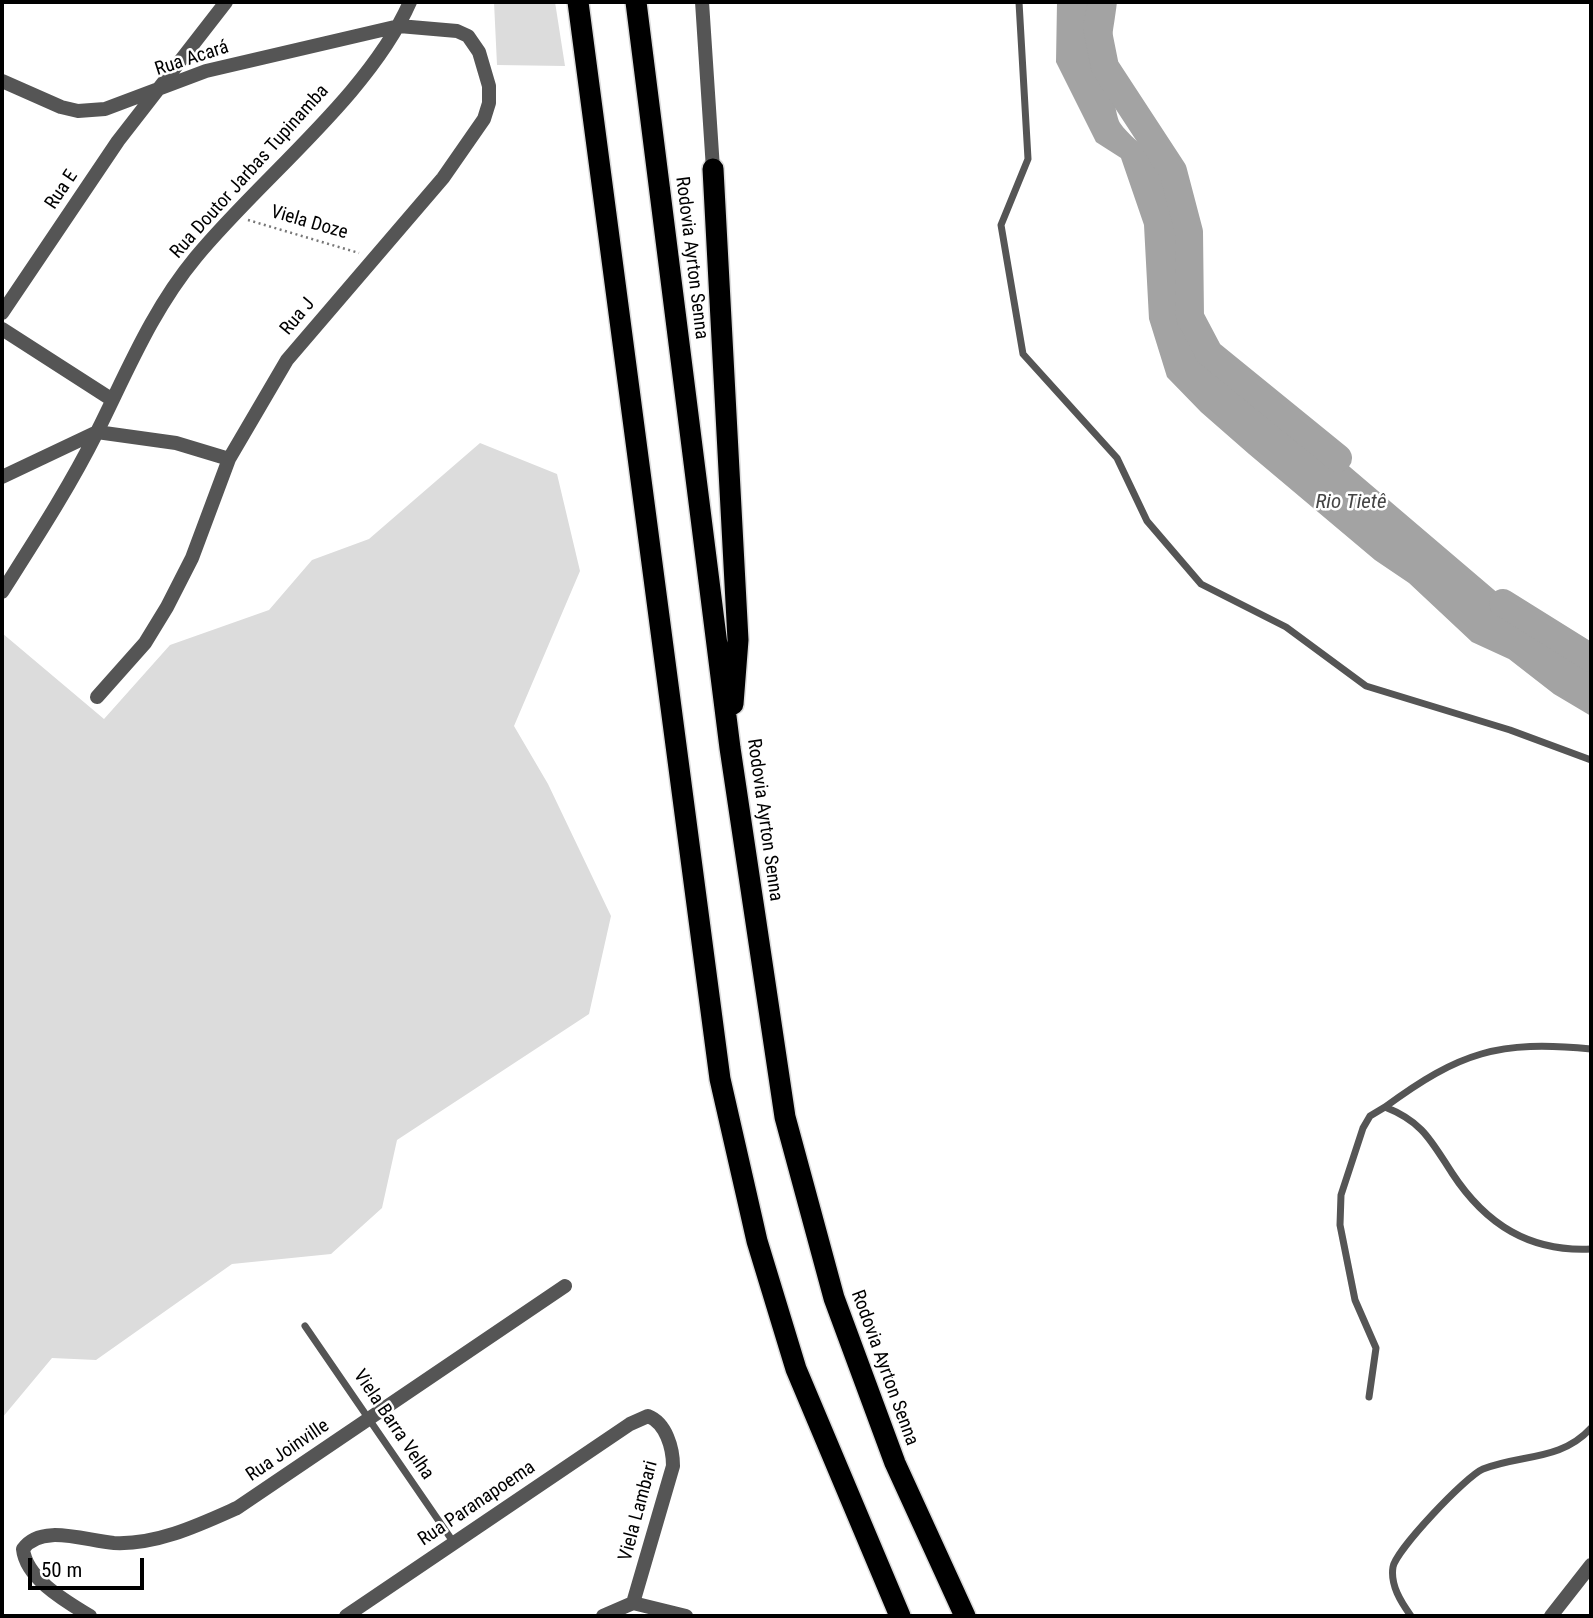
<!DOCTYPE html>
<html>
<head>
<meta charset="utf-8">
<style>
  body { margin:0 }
  #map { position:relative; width:1593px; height:1618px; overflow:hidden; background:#fff; font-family:"Roboto Condensed",sans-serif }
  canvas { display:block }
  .frame { position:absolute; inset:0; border:4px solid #000; pointer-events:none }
  .scale { position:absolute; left:28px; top:1558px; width:116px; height:32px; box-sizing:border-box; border:4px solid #000; border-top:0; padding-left:9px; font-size:21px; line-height:24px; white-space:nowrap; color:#000; -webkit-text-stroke:5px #fff; paint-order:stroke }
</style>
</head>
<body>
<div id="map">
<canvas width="1593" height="1618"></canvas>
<div class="frame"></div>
<div class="scale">50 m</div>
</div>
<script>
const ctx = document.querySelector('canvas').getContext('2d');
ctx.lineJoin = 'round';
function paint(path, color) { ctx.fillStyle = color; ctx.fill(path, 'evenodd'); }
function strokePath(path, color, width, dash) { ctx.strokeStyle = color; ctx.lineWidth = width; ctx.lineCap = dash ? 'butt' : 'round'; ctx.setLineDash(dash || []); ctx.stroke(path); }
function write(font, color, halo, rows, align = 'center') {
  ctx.font = font + ' "Roboto Condensed",sans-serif'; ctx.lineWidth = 5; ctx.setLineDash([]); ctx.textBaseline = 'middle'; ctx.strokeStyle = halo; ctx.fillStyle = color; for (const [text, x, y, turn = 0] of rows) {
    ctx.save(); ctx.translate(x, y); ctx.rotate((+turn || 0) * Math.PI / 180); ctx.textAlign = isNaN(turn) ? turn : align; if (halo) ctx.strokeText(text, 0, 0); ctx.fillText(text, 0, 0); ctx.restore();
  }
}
paint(new Path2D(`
  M 494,2 L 555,2 L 565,66 L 497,65 Z
  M 480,443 L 557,474 L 580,571 L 514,726 L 548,784 L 611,916 L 589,1014 L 397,1140 L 382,1208 L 331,1254 L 232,1264 L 96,1360 L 52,1358 L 2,1418 L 2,633 L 104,719 L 170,645 L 269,610 L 312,560 L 369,539 Z`), '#dcdcdc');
paint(new Path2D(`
  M 1057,2 L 1117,2 C 1113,37 1104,66 1114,102 C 1116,108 1117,118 1120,123 C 1128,135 1144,146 1154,158 C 1199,208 1203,248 1181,311 L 1220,369 L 1245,393 L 1282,420 L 1310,433 L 1554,641 L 1591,661 L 1591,716 L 1554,694 L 1509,659 L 1472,642 L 1409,583 L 1375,560 L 1249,454 L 1201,412 L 1167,377 L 1149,319 L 1144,225 L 1121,158 L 1096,142 L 1056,62 Z`), '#a3a3a3');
strokePath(new Path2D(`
  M 1102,2 L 1097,27 L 1105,67 L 1173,171 L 1189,232 L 1190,317 L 1209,353 L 1338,458
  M 1503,603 L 1591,658`), '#a3a3a3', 28);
const motorway = new Path2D(`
  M 578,2 L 720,1079 L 757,1241 L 796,1369 L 900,1616
  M 636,2 L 730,748 L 785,1117 L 834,1298 L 895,1463 L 965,1616
  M 713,169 L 738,640 L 733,704`);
strokePath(motorway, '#dbdbdb', 24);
strokePath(new Path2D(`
  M 248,220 L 359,253`), '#777', 2.5, [2, 3.5]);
strokePath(new Path2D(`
  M 1019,2 L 1028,159 L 1001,225 L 1023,354 L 1117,458 L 1147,521 L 1201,584 L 1286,627 L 1366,686 L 1510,730 L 1591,760
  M 1385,1107 C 1460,1052 1498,1040 1591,1049
  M 305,1326 L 454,1543
  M 1369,1397 L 1376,1348 L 1355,1300 L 1340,1225 L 1341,1195 L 1363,1128 L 1370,1116 L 1385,1107 C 1423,1122 1431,1141 1452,1173 C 1486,1225 1530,1252 1591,1249
  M 1411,1616 C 1401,1602 1390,1585 1393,1567 C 1396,1550 1466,1476 1483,1469 C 1521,1454 1561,1461 1591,1428`), '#555', 7);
strokePath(new Path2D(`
  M 2,81 L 61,107 L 78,111 L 105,109 L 206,71 L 399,26 L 457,31 L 468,36 L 479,52 L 489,86 L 489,103 L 484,119 L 443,178 L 287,360 L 229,459 L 192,558 L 167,607 L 145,643 L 97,697
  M 2,313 L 118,141 L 226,2
  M 2,329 L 111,399
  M 97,432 L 176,443 L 229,459
  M 2,477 L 97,432
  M 2,592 C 35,540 69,488 97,432 C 127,372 152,310 196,257 C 261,178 369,95 410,2
  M 90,1616 C 67,1602 26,1579 23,1549 C 41,1523 86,1541 114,1543 C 157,1545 199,1525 237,1508 L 565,1286
  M 346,1616 L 630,1424 L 648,1416 C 666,1423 673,1448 673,1466 L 633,1603
  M 603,1616 L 633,1603 L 686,1616
  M 1551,1616 L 1591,1565`), '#555', 14);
strokePath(new Path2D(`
  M 702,2 L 713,169`), '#555', 14);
strokePath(motorway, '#000', 21);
write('19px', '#000', '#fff', [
  ["Rua Acará",192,59,-18],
  ["Rua Doutor Jarbas Tupinamba",250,172,-48],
  ["Rua E",62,190,-56],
  ["Viela Doze",309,223,16],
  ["Rodovia Ayrton Senna",691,258,83],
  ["Rua J",298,317,-50],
  ["Rodovia Ayrton Senna",764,820,82],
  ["Rodovia Ayrton Senna",884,1368,70],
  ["Viela Barra Velha",393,1425,56],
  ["Rua Joinville",288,1451,-34],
  ["Rua Paranapoema",477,1504,-34],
  ["Viela Lambari",639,1511,-75]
]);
write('italic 21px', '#444', '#fff', [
  ["Rio Tietê",1351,503]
]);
</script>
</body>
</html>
